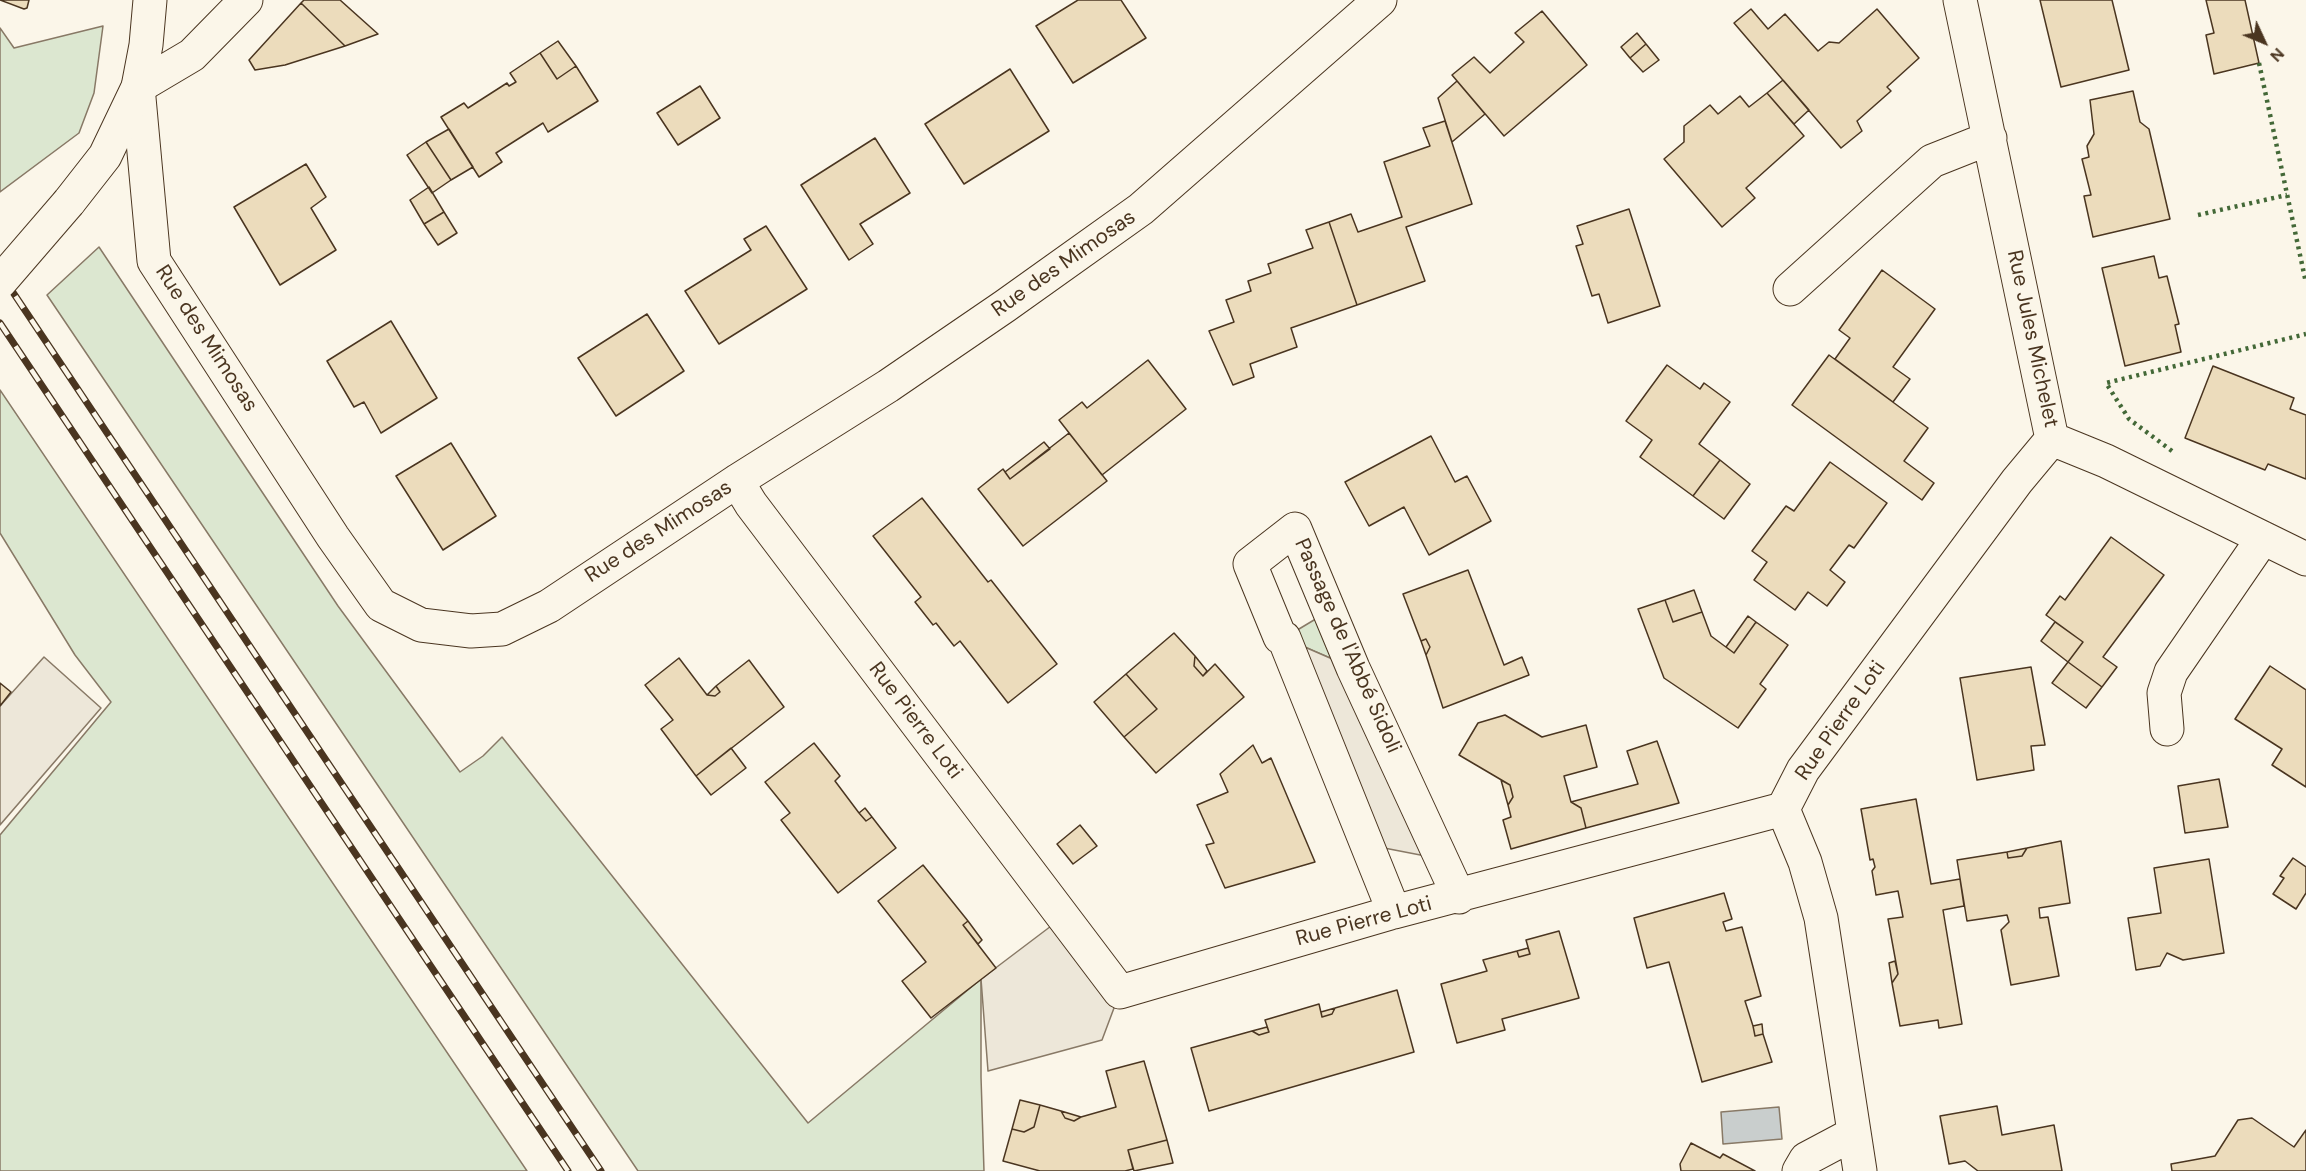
<!DOCTYPE html>
<html>
<head>
<meta charset="utf-8">
<style>
  body { margin:0 }
  #map { position:relative; width:2306px; height:1171px; overflow:hidden; background:#fbf6e9; font-family:"DM Sans",sans-serif }
  canvas { display:block }
  .north { position:absolute; left:2234px; top:12px; width:60px; height:60px; -webkit-text-stroke:4px #fbf6e9; paint-order:stroke; rotate:134deg; font-size:16px; font-weight:700; line-height:24px; text-align:center; color:#4a3520 }
  .north::after { content:''; display:block; margin:auto; width:21px; height:27px; background:#4a3520; clip-path:polygon(50% 0,100% 100%,50% 72%,0 100%) }
</style>
</head>
<body>
<div id="map">
<canvas width="2306" height="1171"></canvas>
<div class="north">N</div>
</div>
<script>
const ctx = document.querySelector('canvas').getContext('2d');
ctx.lineJoin = 'round';
function paint(path, color) { ctx.fillStyle = color; ctx.fill(path, 'evenodd'); }
function strokePath(path, color, width, dash) { ctx.strokeStyle = color; ctx.lineWidth = width; ctx.lineCap = dash ? 'butt' : 'round'; ctx.setLineDash(dash || []); ctx.stroke(path); }
function write(font, color, halo, rows, align = 'center') {
  ctx.font = font + ' "DM Sans",sans-serif'; ctx.lineWidth = 4.5; ctx.setLineDash([]); ctx.textBaseline = 'middle'; ctx.strokeStyle = halo; ctx.fillStyle = color; for (const [text, x, y, turn = 0] of rows) {
    ctx.save(); ctx.translate(x, y); ctx.rotate((+turn || 0) * Math.PI / 180); ctx.textAlign = isNaN(turn) ? turn : align; if (halo) ctx.strokeText(text, 0, 0); ctx.fillText(text, 0, 0); ctx.restore();
  }
}
const green = new Path2D(`
  M 103,26 L 94,93 L 79,133 L 0,192 L 0,28 L 14,48 Z
  M 99,247 L 338,606 L 460,772 L 483,756 L 502,737 L 808,1123 L 981,979 L 981,1077 L 984,1171 L 638,1171 L 47,295 Z
  M 0,390 L 527,1171 L 0,1171 L 0,835 L 111,702 L 75,655 L 0,533 Z
  M 1319,617 L 1353,668 L 1284,638 Z`);
paint(green, '#dce7d0');
strokePath(green, '#887966', 1.5);
const parking = new Path2D(`
  M 1284,638 L 1353,668 L 1441,859 L 1379,847 Z
  M 44,657 L 101,708 L 0,825 L 0,706 Z
  M 1063,917 L 1120,992 L 1102,1040 L 988,1071 L 981,979 Z`);
paint(parking, '#ede7d9');
strokePath(parking, '#887966', 1.5);
const water = new Path2D(`
  M 1779,1107 L 1782,1139 L 1723,1144 L 1721,1112 Z`);
paint(water, '#c9cecd');
strokePath(water, '#887966', 1.5);
const building = new Path2D(`
  M 0,0 L 29,0 L 27,8 L 24,9 Z
  M 304,0 L 340,0 L 378,34 L 345,46 L 301,3 Z
  M 1078,0 L 1121,0 L 1146,38 L 1073,83 L 1036,26 Z
  M 2040,0 L 2112,0 L 2129,70 L 2061,87 Z
  M 2206,0 L 2245,0 L 2259,63 L 2214,74 L 2206,35 L 2214,33 Z
  M 301,3 L 345,46 L 285,65 L 255,70 L 249,60 Z
  M 1751,9 L 1768,29 L 1785,14 L 1818,51 L 1829,42 L 1839,43 L 1877,9 L 1919,58 L 1887,87 L 1891,91 L 1857,121 L 1862,131 L 1841,148 L 1734,23 Z
  M 1542,11 L 1587,65 L 1504,136 L 1452,75 L 1474,57 L 1490,73 L 1524,42 L 1515,33 Z
  M 1637,33 L 1646,44 L 1630,58 L 1621,47 Z
  M 558,41 L 576,66 L 557,79 L 540,53 Z
  M 1646,44 L 1659,60 L 1643,72 L 1630,58 Z
  M 540,53 L 557,79 L 576,66 L 598,101 L 548,132 L 543,123 L 496,153 L 502,162 L 479,177 L 441,117 L 464,103 L 468,108 L 507,83 L 509,86 L 516,82 L 510,73 Z
  M 1010,69 L 1049,131 L 964,184 L 925,124 Z
  M 1783,80 L 1809,110 L 1794,124 L 1767,93 Z
  M 1457,81 L 1485,114 L 1452,142 L 1438,98 Z
  M 700,86 L 720,118 L 678,145 L 657,113 Z
  M 2133,91 L 2140,122 L 2149,129 L 2170,219 L 2093,237 L 2084,196 L 2091,195 L 2082,159 L 2089,157 L 2087,146 L 2094,134 L 2090,100 Z
  M 1767,93 L 1804,136 L 1746,188 L 1755,198 L 1722,227 L 1664,159 L 1684,142 L 1684,126 L 1710,105 L 1718,114 L 1740,96 L 1749,107 Z
  M 1445,121 L 1472,204 L 1406,227 L 1425,281 L 1357,305 L 1329,222 L 1351,214 L 1358,232 L 1402,217 L 1384,162 L 1430,146 L 1423,128 Z
  M 449,129 L 473,167 L 451,180 L 426,142 Z
  M 875,138 L 910,193 L 860,224 L 873,244 L 849,260 L 801,185 Z
  M 426,142 L 451,180 L 432,193 L 407,155 Z
  M 306,164 L 326,197 L 311,208 L 336,250 L 280,285 L 234,207 Z
  M 429,187 L 444,212 L 424,224 L 410,200 Z
  M 1629,209 L 1660,306 L 1608,323 L 1599,294 L 1592,296 L 1576,246 L 1583,244 L 1577,226 Z
  M 444,212 L 457,233 L 438,245 L 424,224 Z
  M 1329,222 L 1357,305 L 1291,328 L 1297,347 L 1250,364 L 1254,377 L 1233,385 L 1209,331 L 1234,322 L 1226,300 L 1251,291 L 1248,281 L 1271,273 L 1268,264 L 1313,248 L 1306,230 Z
  M 766,226 L 807,289 L 719,344 L 685,291 L 751,250 L 744,239 Z
  M 2154,256 L 2159,278 L 2167,276 L 2179,324 L 2175,325 L 2181,352 L 2125,366 L 2102,268 Z
  M 1882,270 L 1935,309 L 1893,367 L 1910,379 L 1893,402 L 1835,359 L 1850,338 L 1839,330 Z
  M 647,314 L 684,371 L 616,416 L 578,358 Z
  M 391,321 L 437,398 L 381,433 L 364,402 L 354,407 L 327,361 Z
  M 1829,355 L 1928,428 L 1904,461 L 1934,483 L 1922,500 L 1792,405 Z
  M 1148,360 L 1186,409 L 1102,475 L 1059,420 L 1082,402 L 1087,408 Z
  M 1667,365 L 1700,389 L 1704,383 L 1730,402 L 1699,444 L 1720,460 L 1693,496 L 1640,457 L 1652,440 L 1626,421 Z
  M 2213,366 L 2294,398 L 2290,409 L 2306,415 L 2306,479 L 2268,464 L 2265,470 L 2185,438 Z
  M 1069,433 L 1107,481 L 1023,546 L 978,489 L 1003,469 L 1010,479 Z
  M 1431,436 L 1455,482 L 1467,476 L 1491,521 L 1429,555 L 1404,507 L 1369,526 L 1345,482 Z
  M 1044,442 L 1050,449 L 1010,479 L 1005,472 Z
  M 451,443 L 496,516 L 443,550 L 396,476 Z
  M 1720,460 L 1750,484 L 1724,519 L 1693,496 Z
  M 1830,462 L 1887,503 L 1854,548 L 1849,545 L 1830,570 L 1845,582 L 1827,606 L 1808,592 L 1795,610 L 1754,580 L 1767,562 L 1752,551 L 1786,506 L 1794,511 Z
  M 922,498 L 988,582 L 991,580 L 1057,664 L 1008,703 L 960,641 L 954,646 L 936,623 L 933,625 L 915,602 L 921,597 L 873,536 Z
  M 2111,537 L 2164,575 L 2103,657 L 2117,667 L 2102,687 L 2068,662 L 2083,642 L 2046,615 L 2060,596 L 2065,600 Z
  M 1468,570 L 1504,665 L 1522,657 L 1529,675 L 1443,708 L 1426,655 L 1430,647 L 1426,639 L 1421,641 L 1403,594 Z
  M 1694,590 L 1702,612 L 1673,622 L 1665,600 Z
  M 1665,600 L 1673,622 L 1702,612 L 1711,636 L 1734,653 L 1756,622 L 1788,645 L 1760,684 L 1766,689 L 1738,728 L 1664,678 L 1638,609 Z
  M 1748,616 L 1756,622 L 1734,653 L 1726,647 Z
  M 2055,622 L 2083,642 L 2068,662 L 2041,641 Z
  M 1174,633 L 1195,656 L 1194,666 L 1203,676 L 1215,664 L 1244,697 L 1156,773 L 1124,737 L 1157,709 L 1126,674 Z
  M 1426,639 L 1430,647 L 1426,655 L 1421,641 Z
  M 1195,656 L 1207,671 L 1203,676 L 1194,666 Z
  M 679,658 L 707,695 L 715,696 L 720,692 L 716,686 L 749,660 L 784,707 L 696,776 L 661,729 L 673,720 L 645,685 Z
  M 2068,662 L 2102,687 L 2086,708 L 2052,683 Z
  M 2270,666 L 2306,690 L 2306,787 L 2272,765 L 2282,749 L 2235,719 Z
  M 2031,667 L 2045,745 L 2031,746 L 2034,770 L 1977,780 L 1960,678 Z
  M 1126,674 L 1157,709 L 1124,737 L 1094,702 Z
  M 0,683 L 11,692 L 0,706 Z
  M 716,686 L 720,692 L 715,696 L 707,695 Z
  M 1505,715 L 1542,737 L 1586,725 L 1597,767 L 1564,776 L 1571,802 L 1581,808 L 1586,828 L 1511,849 L 1503,820 L 1511,817 L 1508,805 L 1513,797 L 1510,785 L 1459,755 L 1478,723 Z
  M 1657,741 L 1679,803 L 1586,828 L 1581,808 L 1571,802 L 1638,784 L 1627,751 Z
  M 814,743 L 840,776 L 835,781 L 859,813 L 866,821 L 872,817 L 896,848 L 838,893 L 781,820 L 790,813 L 765,782 Z
  M 1253,745 L 1262,763 L 1271,758 L 1315,862 L 1225,888 L 1206,845 L 1214,843 L 1197,805 L 1228,792 L 1220,774 Z
  M 731,748 L 746,768 L 711,795 L 696,776 Z
  M 2219,779 L 2228,827 L 2185,833 L 2178,786 Z
  M 1501,780 L 1510,785 L 1513,797 L 1508,805 Z
  M 1916,799 L 1931,884 L 1960,879 L 1964,906 L 1943,910 L 1962,1024 L 1939,1028 L 1938,1020 L 1900,1026 L 1892,983 L 1898,974 L 1888,919 L 1903,917 L 1898,891 L 1876,895 L 1872,871 L 1875,867 L 1873,859 L 1870,860 L 1861,809 Z
  M 865,808 L 872,817 L 866,821 L 859,813 Z
  M 1080,825 L 1097,846 L 1073,864 L 1057,844 Z
  M 2061,841 L 2070,903 L 2039,908 L 2040,918 L 2048,917 L 2059,976 L 2011,985 L 2001,930 L 2009,922 L 2007,915 L 1967,921 L 1957,860 L 2007,852 L 2008,858 L 2022,856 L 2027,848 Z
  M 2027,848 L 2022,856 L 2008,858 L 2007,852 Z
  M 2293,858 L 2306,867 L 2306,893 L 2296,909 L 2273,894 L 2284,878 L 2280,876 Z
  M 2209,859 L 2224,953 L 2183,960 L 2167,953 L 2160,966 L 2136,970 L 2128,918 L 2161,913 L 2154,868 Z
  M 923,865 L 968,921 L 963,925 L 996,968 L 931,1018 L 902,981 L 926,962 L 878,901 Z
  M 1724,893 L 1732,919 L 1723,922 L 1726,931 L 1742,927 L 1761,996 L 1745,1001 L 1753,1026 L 1755,1036 L 1763,1034 L 1772,1062 L 1702,1082 L 1669,962 L 1647,968 L 1634,918 Z
  M 968,921 L 982,940 L 978,944 L 963,925 Z
  M 1559,931 L 1579,998 L 1502,1019 L 1505,1030 L 1457,1043 L 1441,984 L 1487,971 L 1483,960 L 1517,951 L 1519,957 L 1530,954 L 1526,940 Z
  M 1528,948 L 1530,954 L 1519,957 L 1517,951 Z
  M 1895,961 L 1898,974 L 1892,983 L 1889,963 Z
  M 1397,990 L 1414,1052 L 1209,1111 L 1191,1048 L 1252,1031 L 1259,1035 L 1269,1032 L 1265,1020 L 1319,1004 L 1322,1017 L 1332,1014 L 1335,1008 Z
  M 1335,1008 L 1332,1014 L 1322,1017 L 1321,1012 Z
  M 1762,1024 L 1763,1034 L 1755,1036 L 1753,1026 Z
  M 1267,1027 L 1269,1032 L 1259,1035 L 1252,1031 Z
  M 1144,1061 L 1167,1140 L 1128,1150 L 1133,1169 L 1125,1171 L 1040,1171 L 1003,1161 L 1012,1129 L 1024,1132 L 1034,1127 L 1040,1105 L 1061,1111 L 1065,1118 L 1074,1121 L 1081,1117 L 1116,1107 L 1106,1071 Z
  M 1020,1100 L 1040,1105 L 1034,1127 L 1024,1132 L 1012,1129 Z
  M 1997,1106 L 2002,1135 L 2054,1125 L 2062,1171 L 1978,1171 L 1965,1161 L 1949,1164 L 1940,1116 Z
  M 1061,1111 L 1081,1117 L 1074,1121 L 1065,1118 Z
  M 2252,1118 L 2294,1147 L 2306,1130 L 2306,1171 L 2172,1171 L 2171,1164 L 2215,1156 L 2238,1120 Z
  M 1167,1140 L 1173,1163 L 1134,1171 L 1128,1150 Z
  M 1691,1143 L 1720,1158 L 1723,1154 L 1755,1171 L 1681,1171 L 1680,1164 Z`);
paint(building, '#ecdcbc');
strokePath(building, '#4a3520', 1.5);
const minor = new Path2D(`
  M 1960,0 L 2052,439
  M 138,87 L 154,261 L 333,537 L 381,605 L 421,625 L 471,631 L 502,629 L 549,606 L 737,481 L 888,386 L 1005,306 L 1141,209 L 1380,0
  M 1790,289 L 1932,161 L 1990,138
  M 2052,439 L 2106,461 L 2306,559
  M 737,481 L 751,504 L 1120,992 L 1394,912 L 1783,809 L 1803,770 L 2017,481 L 2052,439
  M 2167,729 L 2164,693 L 2171,672 L 2263,538
  M 1783,809 L 1805,862 L 1821,918 L 1860,1171
  M 1394,912 L 1284,638 L 1280,637 L 1250,564 L 1295,529 L 1353,668 L 1459,897
  M 1799,1171 L 1806,1159 L 1853,1134`);
const secondary = new Path2D(`
  M 138,87 L 146,45 L 150,0
  M 69,202 L 105,156 L 138,87 L 192,55 L 246,0`);
strokePath(minor, '#4a3520', 35);
strokePath(secondary, '#4a3520', 35);
strokePath(minor, '#fbf6e9', 33);
strokePath(secondary, '#fbf6e9', 33);
const rail = new Path2D(`
  M 0,273 L 601,1171
  M 0,323 L 568,1171`);
strokePath(rail, '#4a3520', 7);
strokePath(rail, '#fbf6e9', 4.5, [14]);
const secondaryBridge = new Path2D(`
  M 0,282 L 69,202`);
strokePath(secondaryBridge, '#4a3520', 35, []);
strokePath(secondaryBridge, '#fbf6e9', 33);
strokePath(new Path2D(`
  M 2259,63 L 2306,283
  M 2198,215 L 2287,195
  M 2172,451 L 2129,419 L 2106,383 L 2306,334`), '#436837', 4.5, [3, 4.5]);
write('21px', '#4a3520', '#fbf6e9', [
  ["Rue des Mimosas",1064,264,-35],
  ["Rue des Mimosas",206,339,57],
  ["Rue Jules Michelet",2032,339,78],
  ["Rue des Mimosas",659,532,-33],
  ["Passage de l'Abbé Sidoli",1347,646,66],
  ["Rue Pierre Loti",915,721,53],
  ["Rue Pierre Loti",1841,721,-55],
  ["Rue Pierre Loti",1364,922,-15]
]);
</script>
</body>
</html>
